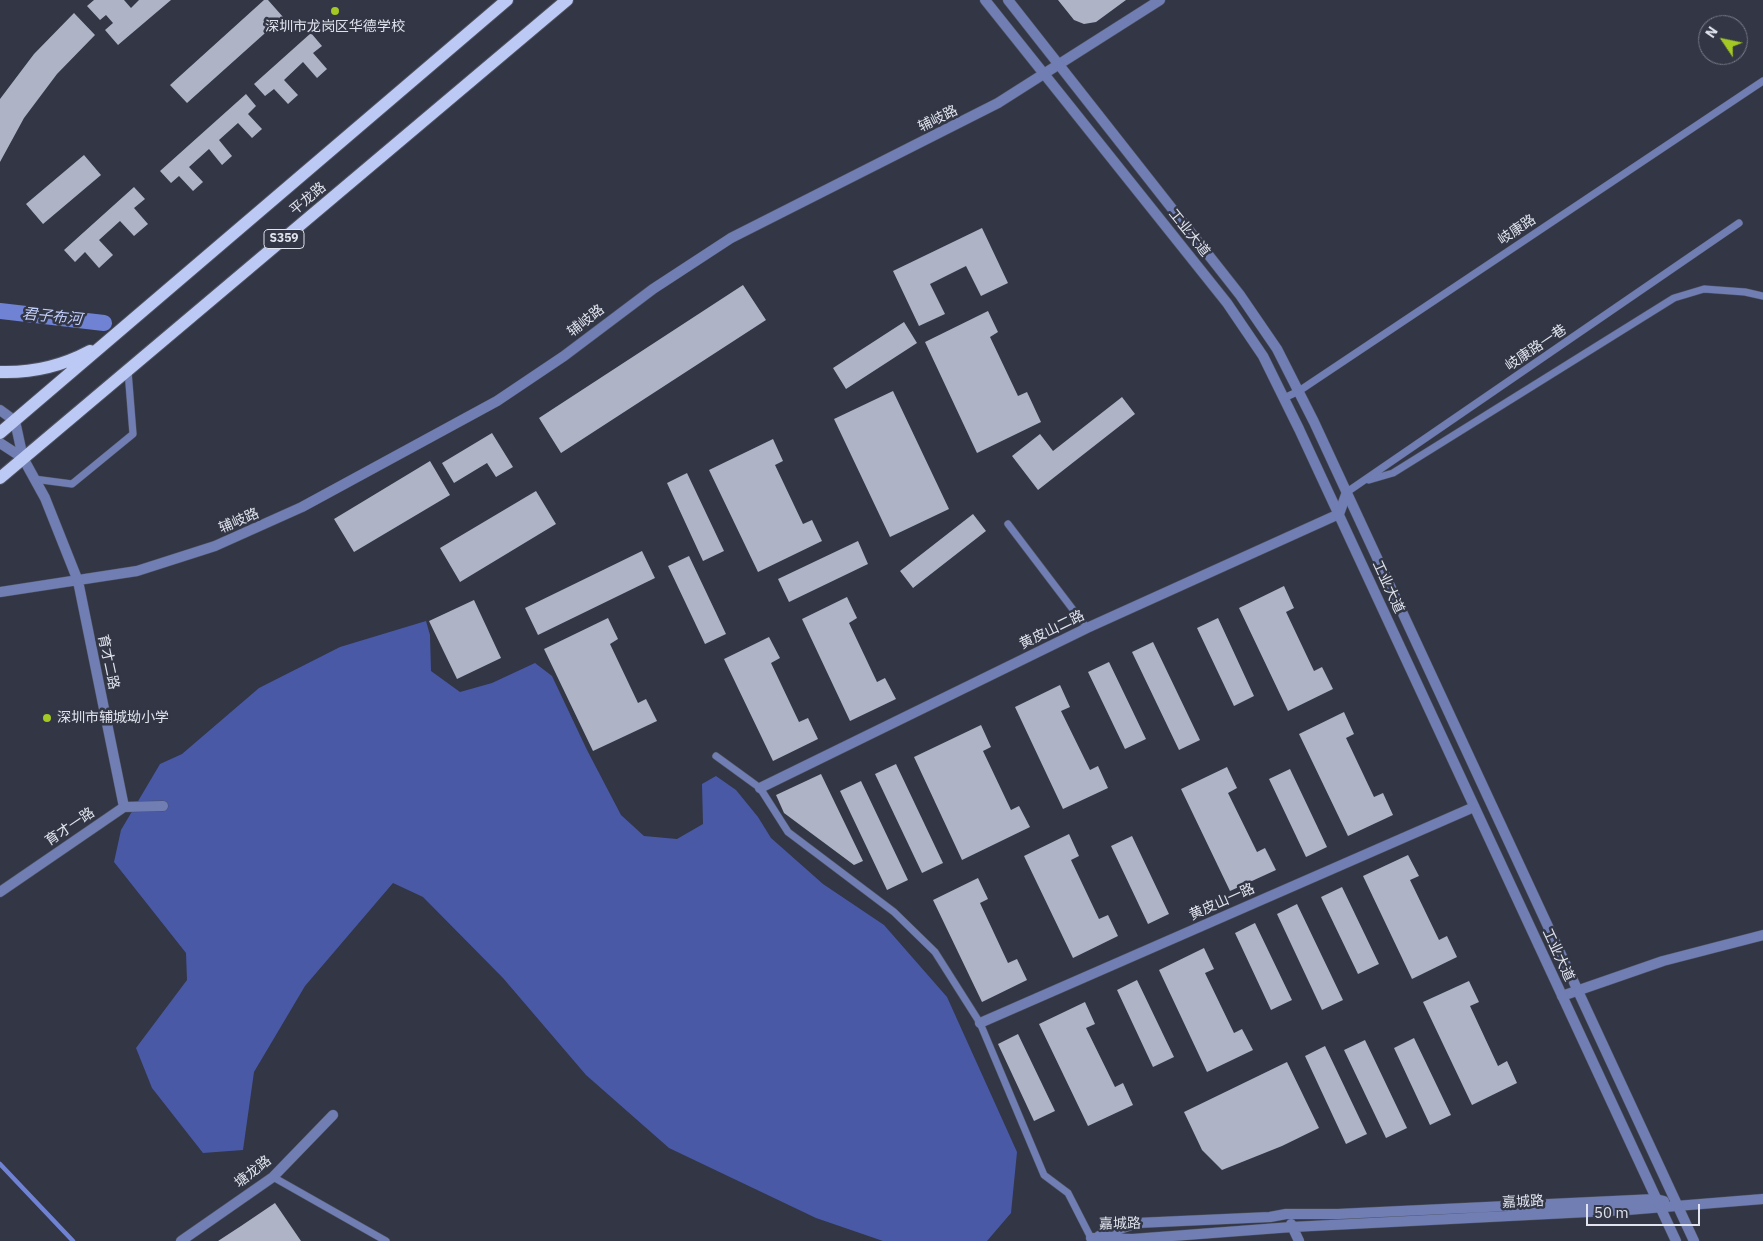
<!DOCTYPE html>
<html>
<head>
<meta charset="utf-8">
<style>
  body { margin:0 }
  #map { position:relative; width:1763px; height:1241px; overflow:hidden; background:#323645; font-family:"IBM Plex Sans",sans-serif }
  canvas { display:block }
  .north { position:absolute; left:1698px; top:15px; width:50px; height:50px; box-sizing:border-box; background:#323645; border:1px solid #787b88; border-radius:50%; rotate:304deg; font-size:14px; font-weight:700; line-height:20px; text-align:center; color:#e0e3ed }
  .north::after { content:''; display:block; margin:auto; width:18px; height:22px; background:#a4c824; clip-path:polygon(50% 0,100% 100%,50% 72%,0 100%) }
  .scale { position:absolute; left:1586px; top:1204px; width:114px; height:22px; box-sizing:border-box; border:2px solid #e0e3ed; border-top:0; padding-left:6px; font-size:15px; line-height:18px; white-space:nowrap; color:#e0e3ed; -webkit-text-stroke:4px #323645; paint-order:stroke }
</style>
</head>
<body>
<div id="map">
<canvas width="1763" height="1241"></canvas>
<div class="north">N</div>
<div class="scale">50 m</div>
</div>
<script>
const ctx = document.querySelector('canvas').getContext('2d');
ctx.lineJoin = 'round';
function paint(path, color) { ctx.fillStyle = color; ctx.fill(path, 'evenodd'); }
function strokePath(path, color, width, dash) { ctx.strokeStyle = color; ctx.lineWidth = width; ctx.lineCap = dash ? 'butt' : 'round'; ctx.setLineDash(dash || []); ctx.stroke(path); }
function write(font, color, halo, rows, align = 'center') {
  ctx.font = font + ' "IBM Plex Sans","Noto Sans SC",sans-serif'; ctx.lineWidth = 5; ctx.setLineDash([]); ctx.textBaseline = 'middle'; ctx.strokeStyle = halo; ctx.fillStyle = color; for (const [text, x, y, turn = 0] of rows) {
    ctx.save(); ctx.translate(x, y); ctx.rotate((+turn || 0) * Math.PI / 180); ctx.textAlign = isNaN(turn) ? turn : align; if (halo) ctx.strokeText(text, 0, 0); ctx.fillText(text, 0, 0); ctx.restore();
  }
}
paint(new Path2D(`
  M 426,621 L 430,635 L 431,671 L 460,692 L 492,683 L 535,663 L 552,676 L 587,750 L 621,815 L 644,836 L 677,839 L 703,824 L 702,784 L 716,776 L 736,790 L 758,817 L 771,838 L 823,884 L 884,925 L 947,997 L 1017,1152 L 1011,1213 L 987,1241 L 883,1241 L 816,1218 L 669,1148 L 586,1075 L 503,978 L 423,897 L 393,883 L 305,986 L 254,1072 L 243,1150 L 203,1153 L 152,1088 L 136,1048 L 187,980 L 186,953 L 114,862 L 121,830 L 160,764 L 182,754 L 259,688 L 340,647 Z`), '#4959a6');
strokePath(new Path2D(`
  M 0,1164 L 73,1241`), '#6f82d3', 4.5);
strokePath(new Path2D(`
  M 0,311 L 104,323`), '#6f82d3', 16);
paint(new Path2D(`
  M 94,0 L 124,0 L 131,8 L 139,0 L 171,0 L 118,45 L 105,30 L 113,23 L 106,15 L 100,20 L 87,6 Z
  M 264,0 L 268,0 L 283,17 L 187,103 L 170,85 Z
  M 1058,0 L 1126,0 L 1096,22 L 1084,24 L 1074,20 Z
  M 74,13 L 95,35 L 57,74 L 24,118 L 0,162 L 0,99 L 34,54 Z
  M 311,33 L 322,46 L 313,53 L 327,69 L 317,78 L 303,62 L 284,80 L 298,95 L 288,104 L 274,89 L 265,96 L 254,84 Z
  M 246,94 L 256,106 L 248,114 L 262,129 L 252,138 L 238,123 L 219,140 L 232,156 L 222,165 L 209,149 L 189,167 L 203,182 L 193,191 L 179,176 L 171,183 L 160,171 Z
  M 84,155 L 101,175 L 43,224 L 26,204 Z
  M 134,187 L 145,199 L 134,208 L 148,224 L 134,236 L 120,221 L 99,240 L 113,255 L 99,268 L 85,252 L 75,262 L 64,250 Z
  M 982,228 L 1008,283 L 981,296 L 966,266 L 930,284 L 945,314 L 919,326 L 893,271 Z
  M 743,285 L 766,320 L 561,453 L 539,418 Z
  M 988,311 L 998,332 L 990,337 L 1018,396 L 1027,392 L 1041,422 L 977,453 L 925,342 Z
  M 904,322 L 917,343 L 846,389 L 833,368 Z
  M 893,391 L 949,509 L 890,537 L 834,419 Z
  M 1122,397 L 1135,414 L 1038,490 L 1012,456 L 1040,434 L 1053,451 Z
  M 492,433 L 513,467 L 496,477 L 487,463 L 454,483 L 442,463 Z
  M 773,439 L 783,461 L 775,465 L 803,524 L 812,520 L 822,541 L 758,572 L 709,470 Z
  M 430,461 L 450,495 L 354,552 L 334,519 Z
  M 687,473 L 724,551 L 703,561 L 667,483 Z
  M 536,491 L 556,524 L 460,582 L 440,548 Z
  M 973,514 L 986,531 L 913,588 L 900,571 Z
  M 858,541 L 868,564 L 789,602 L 778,579 Z
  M 642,551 L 655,578 L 538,635 L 525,608 Z
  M 689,556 L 726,634 L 705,644 L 668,566 Z
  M 1284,586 L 1294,608 L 1286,612 L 1314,671 L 1322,667 L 1333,689 L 1288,711 L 1239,608 Z
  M 847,597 L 857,618 L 849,623 L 877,682 L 885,678 L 896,699 L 850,721 L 802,619 Z
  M 474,600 L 501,658 L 457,679 L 429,621 Z
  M 608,618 L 618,639 L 610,644 L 638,703 L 646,699 L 657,721 L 593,751 L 544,649 Z
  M 1218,618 L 1254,696 L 1234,706 L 1197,628 Z
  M 769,637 L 780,658 L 771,663 L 799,722 L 808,718 L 818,739 L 773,761 L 724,659 Z
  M 1153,642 L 1200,740 L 1179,750 L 1132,652 Z
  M 1109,662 L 1146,739 L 1125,749 L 1088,672 Z
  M 1060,685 L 1070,707 L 1061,711 L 1090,770 L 1098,766 L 1108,788 L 1063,809 L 1015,707 Z
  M 1344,712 L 1354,734 L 1346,738 L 1374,797 L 1383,793 L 1393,815 L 1348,836 L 1299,734 Z
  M 981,725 L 991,747 L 983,751 L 1011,810 L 1019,806 L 1030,827 L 962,860 L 914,757 Z
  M 896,764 L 943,863 L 922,873 L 875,774 Z
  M 1227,767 L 1237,788 L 1228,793 L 1257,852 L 1265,848 L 1276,870 L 1230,891 L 1181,789 Z
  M 1290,769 L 1327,847 L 1306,857 L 1269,779 Z
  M 821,774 L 863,861 L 854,865 L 784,813 L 776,795 Z
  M 861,781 L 908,880 L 887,890 L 840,791 Z
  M 1069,834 L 1079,856 L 1071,860 L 1099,919 L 1108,915 L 1118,936 L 1073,958 L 1024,856 Z
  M 1132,836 L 1169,914 L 1148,924 L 1111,846 Z
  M 1408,855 L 1419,876 L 1410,880 L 1439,940 L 1447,936 L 1457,957 L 1412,979 L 1363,876 Z
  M 978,878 L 988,899 L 980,903 L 1008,963 L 1017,959 L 1027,980 L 982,1002 L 933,900 Z
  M 1342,887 L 1379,964 L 1358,974 L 1321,897 Z
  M 1297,904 L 1343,1000 L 1322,1010 L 1277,914 Z
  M 1255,923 L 1292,1000 L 1271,1010 L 1235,933 Z
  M 1204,948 L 1214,969 L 1205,973 L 1234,1033 L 1242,1029 L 1253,1050 L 1207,1072 L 1159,970 Z
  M 1137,980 L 1174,1057 L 1153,1067 L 1117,990 Z
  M 1469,981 L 1479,1002 L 1470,1006 L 1498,1066 L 1507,1061 L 1517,1083 L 1472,1105 L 1423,1002 Z
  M 1085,1002 L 1095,1024 L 1086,1028 L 1115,1087 L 1123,1083 L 1133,1105 L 1088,1126 L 1039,1024 Z
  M 1018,1034 L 1055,1111 L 1034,1121 L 998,1044 Z
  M 1414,1038 L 1451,1115 L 1430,1125 L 1394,1048 Z
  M 1365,1040 L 1407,1128 L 1386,1138 L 1344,1050 Z
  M 1325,1046 L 1367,1134 L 1346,1144 L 1305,1056 Z
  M 1287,1062 L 1319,1128 L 1282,1146 L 1222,1170 L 1202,1150 L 1184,1112 Z
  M 275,1203 L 301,1241 L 218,1241 L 241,1226 Z`), '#aeb3c6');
const service = new Path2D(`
  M 1284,398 L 1299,391 L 1763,81
  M 34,479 L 72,484 L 133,434 L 128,371
  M 1369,480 L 1393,473 L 1674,298 L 1704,289 L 1745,292 L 1763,296
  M 1347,492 L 1739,223
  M 1008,524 L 1087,628
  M 716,756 L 760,788 L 788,832 L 894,912 L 935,952 L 980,1023 L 1044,1175 L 1068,1193 L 1091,1238
  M 273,1177 L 386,1241`);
const minor = new Path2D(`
  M 78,581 L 124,807
  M 0,592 L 137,571 L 215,546 L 302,507 L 497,401 L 564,356 L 653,289 L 731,238 L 998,103 L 1160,0
  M 760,788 L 1087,628 L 1339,514 L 1347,492
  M 0,892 L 124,807 L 163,806
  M 1562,996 L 1663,961 L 1763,935
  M 980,1023 L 1474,807
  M 1291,1224 L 1299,1241
  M 1099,1236 L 1137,1223 L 1270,1217 L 1286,1214 L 1338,1214 L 1656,1199 L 1664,1201
  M 1091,1238 L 1133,1239 L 1292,1227 L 1627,1210 L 1763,1199
  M 181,1241 L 273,1177 L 333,1115`);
const tertiary = new Path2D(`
  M 985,0 L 1227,303 L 1263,356 L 1299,429 L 1676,1241
  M 1008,0 L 1240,295 L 1277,349 L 1314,422 L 1694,1241
  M 0,410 L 15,421 L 23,458 L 45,498 L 78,581
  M 0,443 L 23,458`);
const primary = new Path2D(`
  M 0,372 C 31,373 62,366 90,351
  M 0,433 L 507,0
  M 0,478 L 567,0`);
strokePath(service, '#4e5260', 8);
strokePath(minor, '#4e5260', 11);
strokePath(tertiary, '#4e5260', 11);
strokePath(primary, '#4e5260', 14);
strokePath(service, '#707eb3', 7);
strokePath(minor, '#707eb3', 10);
strokePath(tertiary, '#707eb3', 10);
strokePath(primary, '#bdc9f5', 12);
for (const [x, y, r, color] of [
  [335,11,5,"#a4c824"],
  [47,718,5,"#a4c824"]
]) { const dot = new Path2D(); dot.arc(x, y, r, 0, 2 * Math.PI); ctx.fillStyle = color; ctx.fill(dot); strokePath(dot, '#323645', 2); }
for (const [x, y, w] of [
  [284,239,40]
]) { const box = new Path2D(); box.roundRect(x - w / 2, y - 9.5, w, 19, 4); ctx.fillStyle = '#323645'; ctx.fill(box); strokePath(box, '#e0e3ed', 1); }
write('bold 12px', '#e0e3ed', null, [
  ["S359",284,239]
]);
write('14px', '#e0e3ed', '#323645', [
  ["深圳市龙岗区华德学校",335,27],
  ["深圳市辅城坳小学",57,718,"left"]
]);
write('14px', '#e0e3ed', '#323645', [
  ["辅岐路",938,119,-26],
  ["平龙路",308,199,-40],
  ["岐康路",1517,230,-34],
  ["工业大道",1189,233,51],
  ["辅岐路",586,321,-38],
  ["岐康路一巷",1536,348,-34],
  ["辅岐路",239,521,-23],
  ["工业大道",1388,587,65],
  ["黄皮山二路",1052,630,-26],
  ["育才二路",108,662,78],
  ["育才一路",70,827,-34],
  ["黄皮山一路",1222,902,-24],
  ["工业大道",1558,955,65],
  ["塘龙路",253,1172,-38],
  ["嘉城路",1523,1202,-3],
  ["嘉城路",1120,1224,-1]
]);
write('italic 15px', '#c3cffb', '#323645', [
  ["君子布河",52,317,6]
]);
</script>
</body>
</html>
